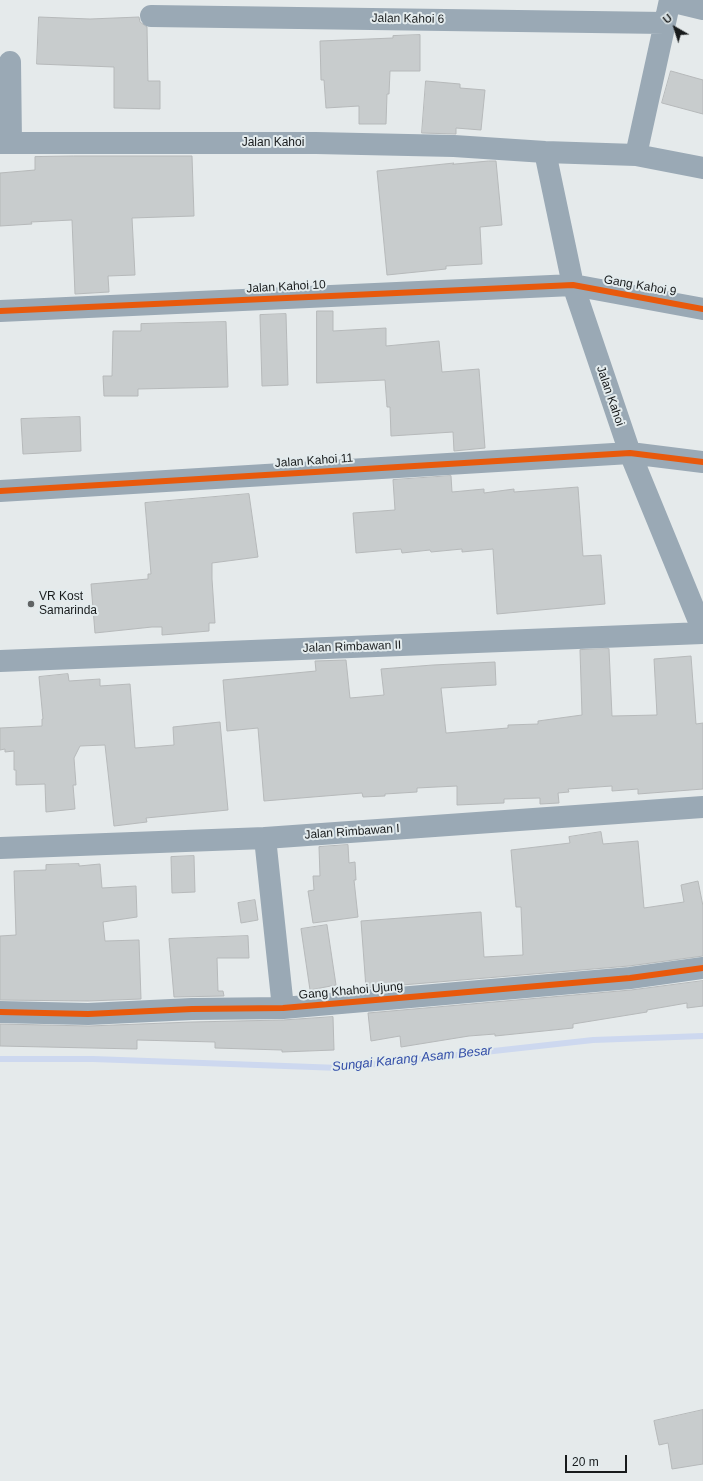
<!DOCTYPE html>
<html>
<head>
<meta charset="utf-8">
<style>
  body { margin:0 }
  #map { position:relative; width:703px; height:1481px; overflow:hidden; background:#e5eaeb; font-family:Arial,sans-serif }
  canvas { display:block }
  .north { position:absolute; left:655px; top:8px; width:40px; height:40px; -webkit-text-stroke:3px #e3ebed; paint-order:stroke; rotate:321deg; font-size:11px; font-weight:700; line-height:16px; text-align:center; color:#181b1c }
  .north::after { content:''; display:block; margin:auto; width:14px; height:18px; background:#181b1c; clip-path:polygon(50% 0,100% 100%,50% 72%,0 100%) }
  .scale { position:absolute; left:565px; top:1455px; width:62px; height:18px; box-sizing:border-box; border:2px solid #181b1c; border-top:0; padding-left:5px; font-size:12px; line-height:14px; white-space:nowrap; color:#181b1c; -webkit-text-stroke:3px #e3ebed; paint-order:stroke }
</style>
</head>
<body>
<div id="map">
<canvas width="703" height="1481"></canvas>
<div class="north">U</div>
<div class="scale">20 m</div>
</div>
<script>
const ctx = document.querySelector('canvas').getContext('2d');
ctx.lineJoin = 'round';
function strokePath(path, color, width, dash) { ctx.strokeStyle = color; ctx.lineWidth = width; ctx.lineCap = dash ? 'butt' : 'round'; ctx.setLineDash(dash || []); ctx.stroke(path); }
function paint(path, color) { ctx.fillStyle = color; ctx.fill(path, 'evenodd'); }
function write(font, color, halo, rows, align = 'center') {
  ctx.font = font + ' Arial,sans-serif'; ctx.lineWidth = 4; ctx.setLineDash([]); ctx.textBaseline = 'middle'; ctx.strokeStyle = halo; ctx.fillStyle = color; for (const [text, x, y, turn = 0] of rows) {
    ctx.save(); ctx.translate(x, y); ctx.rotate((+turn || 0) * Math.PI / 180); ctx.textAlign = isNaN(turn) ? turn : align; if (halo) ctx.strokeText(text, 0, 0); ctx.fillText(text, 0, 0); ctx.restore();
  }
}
strokePath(new Path2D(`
  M 0,1059 L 93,1059 L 340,1068 L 593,1040 L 703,1036`), '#cdd8ef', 6);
const building = new Path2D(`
  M 39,17 L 90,19 L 139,17 L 140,22 L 147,27 L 148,81 L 160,81 L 160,109 L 114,108 L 114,67 L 37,64 Z
  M 420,35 L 420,71 L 390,71 L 389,94 L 387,94 L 386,124 L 359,124 L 359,106 L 326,108 L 324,80 L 321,80 L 320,41 L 393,38 L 393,36 Z
  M 671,71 L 703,80 L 703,114 L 662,103 Z
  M 426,81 L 460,84 L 460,88 L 485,90 L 481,130 L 456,128 L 456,134 L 422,133 Z
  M 74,156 L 192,156 L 194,216 L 132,218 L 135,275 L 108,276 L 109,292 L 75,294 L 72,220 L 31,222 L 32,224 L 0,226 L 0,173 L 35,170 L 35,157 Z
  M 489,161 L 496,161 L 502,225 L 480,227 L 482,264 L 446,266 L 446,269 L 387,275 L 377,171 L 454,163 L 453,164 Z
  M 317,311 L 333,311 L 333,331 L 386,328 L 386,346 L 439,341 L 442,372 L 479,369 L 485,448 L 454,451 L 453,432 L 391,436 L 390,407 L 387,407 L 385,380 L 317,383 Z
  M 286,314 L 288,385 L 262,386 L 260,315 Z
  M 226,322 L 228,387 L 138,389 L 138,396 L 104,396 L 103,376 L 112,376 L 113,331 L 141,331 L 141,324 Z
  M 80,417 L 81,451 L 23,454 L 21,419 Z
  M 451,476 L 452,492 L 484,489 L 484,493 L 514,489 L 514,492 L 578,487 L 583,556 L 601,555 L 605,604 L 497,614 L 493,549 L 462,552 L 462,549 L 431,552 L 430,550 L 402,553 L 401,549 L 356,553 L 353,513 L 395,510 L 393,480 Z
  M 249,494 L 258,557 L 212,563 L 212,579 L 215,623 L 209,623 L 209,631 L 162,635 L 162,627 L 152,627 L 95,633 L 91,584 L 148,579 L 148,574 L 151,574 L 145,503 Z
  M 609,649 L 612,716 L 657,715 L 654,659 L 691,656 L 696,724 L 703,723 L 703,789 L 638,794 L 638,789 L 612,791 L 612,786 L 568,789 L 569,792 L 558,793 L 559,803 L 540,804 L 540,798 L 504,799 L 504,803 L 457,805 L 457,786 L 417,788 L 417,792 L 385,794 L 385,796 L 363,797 L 362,793 L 264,801 L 258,728 L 227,731 L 223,680 L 316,671 L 315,661 L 346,660 L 350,698 L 384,695 L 381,669 L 433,665 L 495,662 L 496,685 L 441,688 L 446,733 L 508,728 L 508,725 L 538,724 L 538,721 L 582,715 L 580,650 Z
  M 68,674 L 69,681 L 100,679 L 100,686 L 130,684 L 135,748 L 174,745 L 173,727 L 220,722 L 228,810 L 146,818 L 147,822 L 114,826 L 105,745 L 80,746 L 74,758 L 76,785 L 73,785 L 75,809 L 46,812 L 45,784 L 16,785 L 16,770 L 14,770 L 14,751 L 5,752 L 5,749 L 0,750 L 0,728 L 42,726 L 42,719 L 43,719 L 39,677 Z
  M 601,832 L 603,844 L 638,841 L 644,908 L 684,902 L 681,885 L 698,881 L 703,906 L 703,956 L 629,966 L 366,988 L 361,921 L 481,912 L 484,957 L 523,955 L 521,907 L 516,907 L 511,850 L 570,843 L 569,837 Z
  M 348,845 L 349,863 L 355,862 L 356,880 L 354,880 L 358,917 L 313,923 L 308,891 L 314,890 L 313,876 L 320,876 L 319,847 Z
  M 194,856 L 195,892 L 172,893 L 171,857 Z
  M 79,864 L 79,866 L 100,864 L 102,888 L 136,886 L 137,917 L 103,922 L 105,941 L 139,940 L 141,999 L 88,1001 L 0,1000 L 0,936 L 16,935 L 14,871 L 46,870 L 46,865 Z
  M 255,900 L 258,920 L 241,923 L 238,903 Z
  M 327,925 L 336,985 L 310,990 L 301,929 Z
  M 248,936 L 249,958 L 217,958 L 218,991 L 223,991 L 224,996 L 174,997 L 169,939 Z
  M 703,981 L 703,1006 L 687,1008 L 687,1003 L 647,1010 L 647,1012 L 573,1024 L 573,1028 L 495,1036 L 495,1034 L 469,1036 L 401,1047 L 400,1036 L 371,1041 L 368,1013 L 631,990 Z
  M 333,1017 L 334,1050 L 282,1052 L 282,1050 L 215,1048 L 215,1042 L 137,1040 L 137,1049 L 0,1046 L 0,1024 L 89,1026 L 192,1022 L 283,1020 Z
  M 703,1410 L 703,1464 L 672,1469 L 668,1443 L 659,1445 L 654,1421 Z`);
paint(building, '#c8cccd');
strokePath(building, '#b6b9ba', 1);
strokePath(new Path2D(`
  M 670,1 L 703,9
  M 151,16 L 665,23
  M 10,62 L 11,143
  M 0,143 L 316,143 L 454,146 L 545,152 L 636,155 L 703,168
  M 545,152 L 573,285 L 630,453 L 703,631
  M 636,155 L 670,0
  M 0,311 L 573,285 L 703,309
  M 0,491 L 630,453 L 703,462
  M 0,661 L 703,633
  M 265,838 L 283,1008
  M 0,848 L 265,838 L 703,807
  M 0,1012 L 88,1014 L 192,1009 L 283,1008 L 630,978 L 703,968`), '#9aa9b5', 22);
strokePath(new Path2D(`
  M 0,311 L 573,285 L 703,309
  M 0,491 L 630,453 L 703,462
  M 0,1012 L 88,1014 L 192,1009 L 283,1008 L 630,978 L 703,968`), '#e8590c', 6);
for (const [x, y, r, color] of [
  [31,604,4,"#606364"]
]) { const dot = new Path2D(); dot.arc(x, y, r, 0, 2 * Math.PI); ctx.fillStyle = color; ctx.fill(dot); strokePath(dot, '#e3ebed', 1.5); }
write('12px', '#181b1c', '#e3ebed', [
  ["Jalan Kahoi 6",408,19,1],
  ["Jalan Kahoi",273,143],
  ["Gang Kahoi 9",640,286,10],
  ["Jalan Kahoi 10",286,287,-3],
  ["Jalan Kahoi",610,396,71],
  ["Jalan Kahoi 11",314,461,-4],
  ["Jalan Rimbawan II",352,647,-2],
  ["Jalan Rimbawan I",352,832,-4],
  ["Gang Khahoi Ujung",351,991,-5]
]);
write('12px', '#181b1c', '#e3ebed', [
  ["VR Kost",39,597],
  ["Samarinda",39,611]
], 'left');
write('italic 13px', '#334ea8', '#e3ebed', [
  ["Sungai Karang Asam Besar",412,1059,-6]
]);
</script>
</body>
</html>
